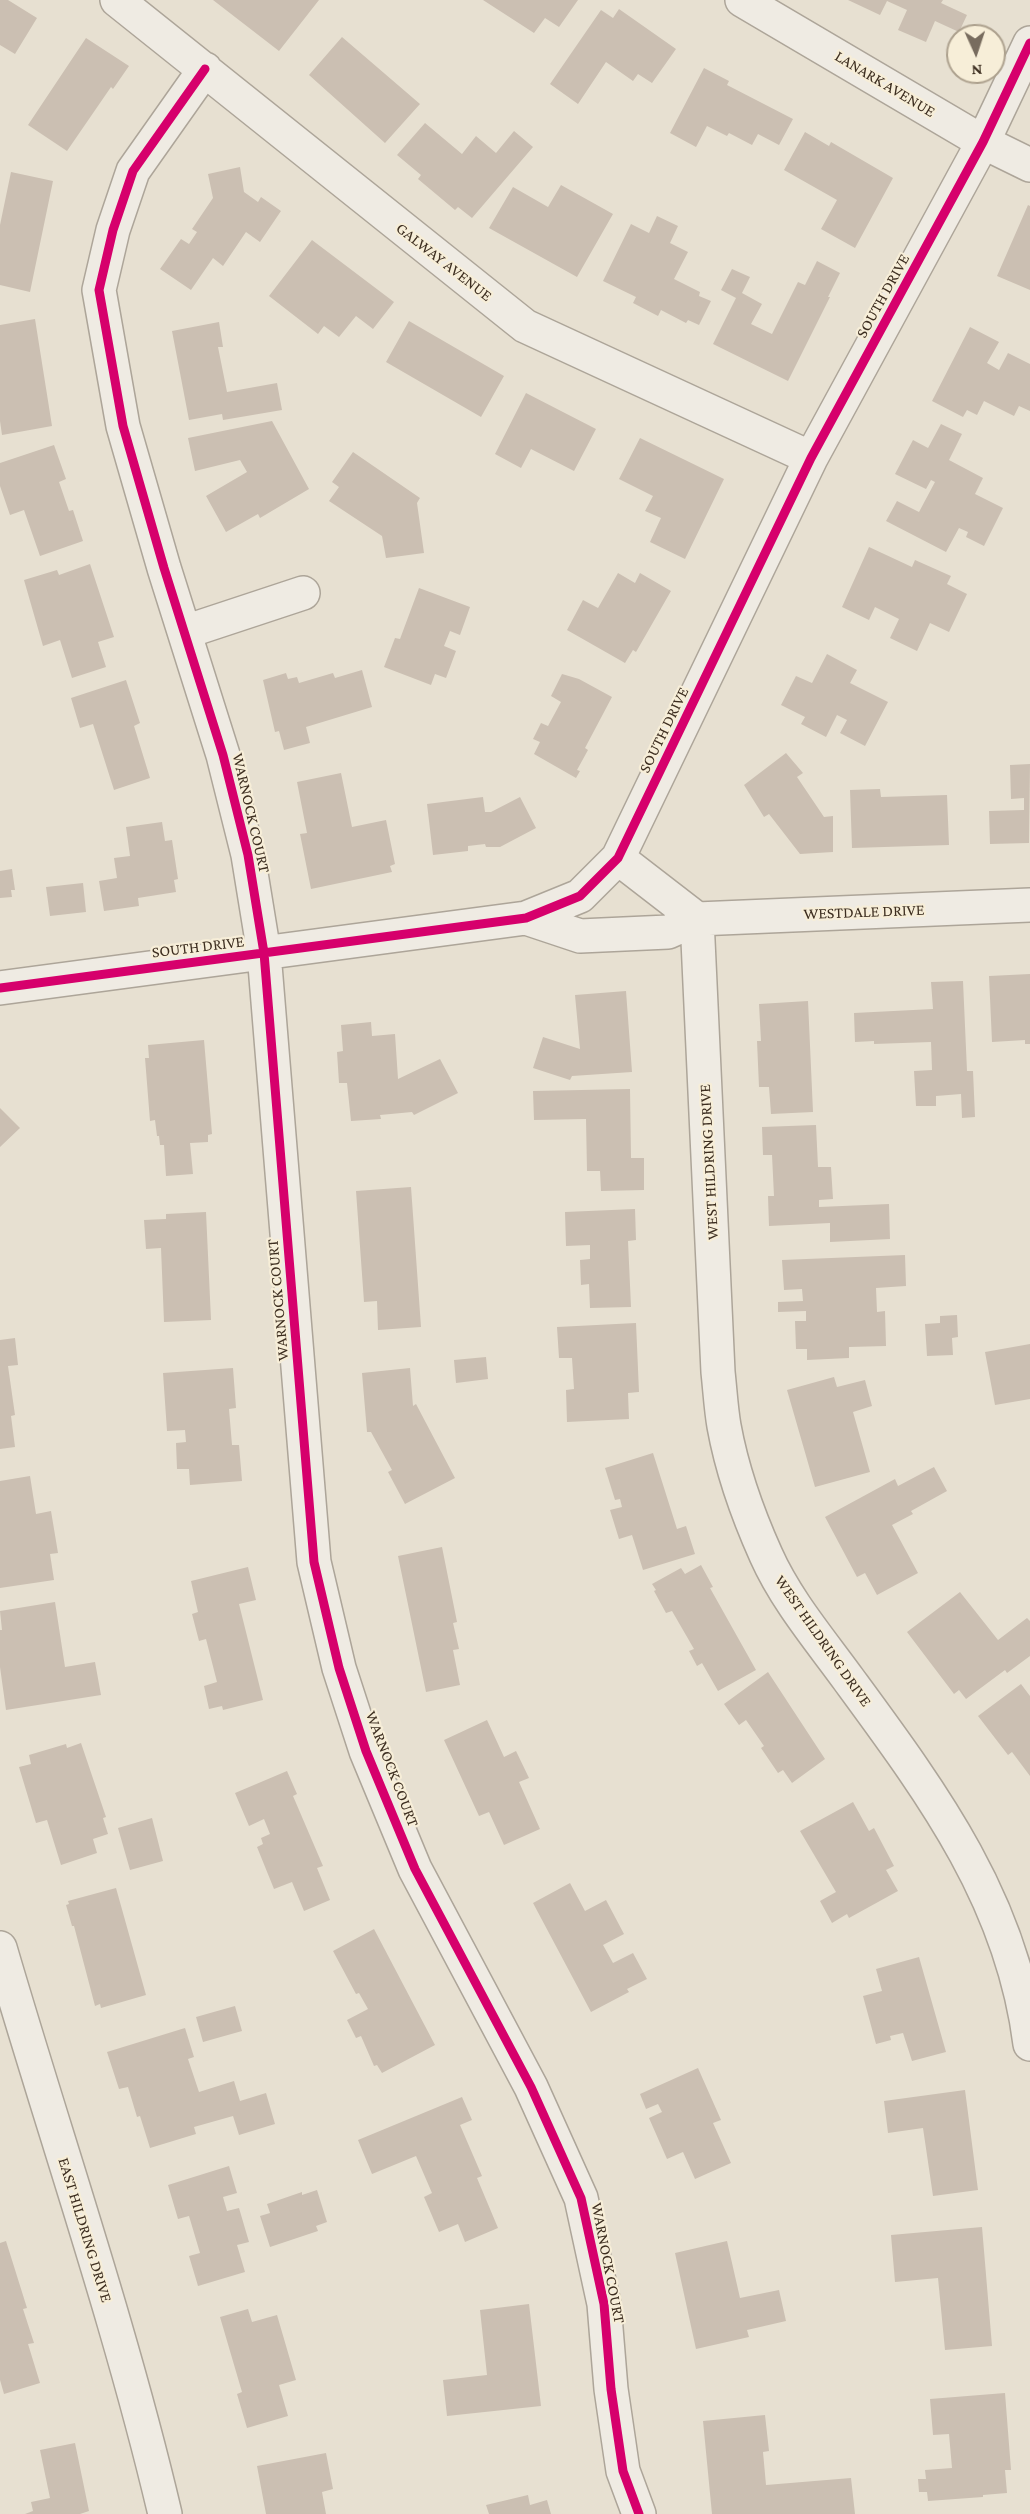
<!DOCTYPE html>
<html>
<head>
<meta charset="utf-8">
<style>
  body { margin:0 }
  #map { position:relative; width:1030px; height:2514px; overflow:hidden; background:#e7e0d1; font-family:"Crimson Pro",serif }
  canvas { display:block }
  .north { position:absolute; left:946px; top:24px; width:60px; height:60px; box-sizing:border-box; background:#f7eed8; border:2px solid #ada18e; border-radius:50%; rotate:177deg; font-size:16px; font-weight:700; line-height:24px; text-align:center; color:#3d2e20 }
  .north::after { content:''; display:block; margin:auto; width:21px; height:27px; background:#786c5e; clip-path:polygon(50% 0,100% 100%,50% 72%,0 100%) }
</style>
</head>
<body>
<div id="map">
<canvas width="1030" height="2514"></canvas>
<div class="north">N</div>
</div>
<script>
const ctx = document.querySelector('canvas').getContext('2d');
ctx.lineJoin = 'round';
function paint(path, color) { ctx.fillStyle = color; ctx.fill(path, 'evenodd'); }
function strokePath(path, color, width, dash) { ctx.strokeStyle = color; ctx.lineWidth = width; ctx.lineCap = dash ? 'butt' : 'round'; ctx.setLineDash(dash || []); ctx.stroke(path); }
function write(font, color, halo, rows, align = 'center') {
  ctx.font = font + ' "Crimson Pro",serif'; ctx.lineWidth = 4.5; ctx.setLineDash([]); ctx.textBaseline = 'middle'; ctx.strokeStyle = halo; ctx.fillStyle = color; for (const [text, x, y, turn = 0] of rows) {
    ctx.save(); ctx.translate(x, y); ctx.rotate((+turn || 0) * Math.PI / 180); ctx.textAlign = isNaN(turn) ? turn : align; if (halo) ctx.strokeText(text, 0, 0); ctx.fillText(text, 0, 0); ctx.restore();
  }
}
paint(new Path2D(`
  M 0,0 L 8,0 L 37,18 L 15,54 L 0,45 Z
  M 213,0 L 319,0 L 279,51 Z
  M 483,0 L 578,0 L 559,27 L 545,18 L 534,33 Z
  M 848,0 L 943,0 L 941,3 L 967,15 L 959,32 L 935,21 L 926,42 L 898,30 L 907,10 L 887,1 L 880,15 Z
  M 619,9 L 676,49 L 652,83 L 638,74 L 633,81 L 606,62 L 578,104 L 550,84 L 601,10 L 613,18 Z
  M 342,37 L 420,104 L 385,143 L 309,75 Z
  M 86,38 L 129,66 L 113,89 L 111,87 L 67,151 L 28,125 Z
  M 704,68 L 729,81 L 727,85 L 793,119 L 779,145 L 758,134 L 752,145 L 729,133 L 727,136 L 707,126 L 696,147 L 670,133 Z
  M 425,123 L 462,154 L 476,136 L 496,153 L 514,131 L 533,147 L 472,218 L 458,207 L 455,210 L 418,179 L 421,175 L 397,155 Z
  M 805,132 L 829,146 L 831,142 L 893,178 L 855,248 L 821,229 L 837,200 L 784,170 Z
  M 240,167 L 244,192 L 258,202 L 261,197 L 281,211 L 260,242 L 246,232 L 223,266 L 213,258 L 191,290 L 160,269 L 181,239 L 189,244 L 197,232 L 192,229 L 213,198 L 208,174 Z
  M 11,172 L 53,181 L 30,292 L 0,285 L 0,225 Z
  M 561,185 L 613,214 L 577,277 L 489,228 L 513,187 L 548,207 Z
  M 1028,205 L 1030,206 L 1030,290 L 997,276 Z
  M 657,216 L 678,226 L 670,243 L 688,252 L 674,279 L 700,292 L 699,296 L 711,301 L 699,325 L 688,320 L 686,323 L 661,310 L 658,316 L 633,303 L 636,297 L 603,281 L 631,224 L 649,233 Z
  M 312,240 L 394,302 L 373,329 L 356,316 L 339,337 L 324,326 L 318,334 L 269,296 Z
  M 817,261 L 840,273 L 828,297 L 830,297 L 788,381 L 713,344 L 736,298 L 721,290 L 732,269 L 750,277 L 742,293 L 762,304 L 751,324 L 772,334 L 798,282 L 805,285 Z
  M 35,319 L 52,426 L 2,435 L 0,421 L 0,325 Z
  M 409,321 L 504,376 L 481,417 L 386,362 Z
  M 219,322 L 223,347 L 218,347 L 227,392 L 277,383 L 282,410 L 223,420 L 222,414 L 189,420 L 172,331 Z
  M 970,327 L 999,342 L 987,363 L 999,370 L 1008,353 L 1030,364 L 1030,411 L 1019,406 L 1014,416 L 984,401 L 977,415 L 967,410 L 963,417 L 932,401 Z
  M 526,393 L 596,429 L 574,471 L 531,449 L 521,468 L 495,454 Z
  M 272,421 L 309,489 L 260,518 L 258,514 L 226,532 L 206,496 L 247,472 L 240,460 L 195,471 L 188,438 Z
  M 941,424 L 962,434 L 949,460 L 983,478 L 975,494 L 1003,508 L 984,546 L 966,537 L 968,532 L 959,528 L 946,552 L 886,521 L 897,501 L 919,512 L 935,482 L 931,480 L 926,489 L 895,474 L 913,440 L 928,448 Z
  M 640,438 L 724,479 L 685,559 L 650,542 L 661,518 L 645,511 L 653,496 L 619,479 Z
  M 54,445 L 66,479 L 59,482 L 69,511 L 73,510 L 83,541 L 40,556 L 24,510 L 10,515 L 0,486 L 0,463 Z
  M 353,452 L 420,498 L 417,503 L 424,553 L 386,558 L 382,536 L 329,501 L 339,487 L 332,482 Z
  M 869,547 L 912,567 L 915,560 L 951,576 L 947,584 L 967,594 L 949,632 L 930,623 L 917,651 L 890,638 L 899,619 L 875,607 L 869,620 L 842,607 Z
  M 90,564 L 114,637 L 98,642 L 106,667 L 72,678 L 60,640 L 43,646 L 24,580 L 57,570 L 59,575 Z
  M 618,573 L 635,583 L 640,573 L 671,591 L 636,652 L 633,650 L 625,663 L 567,630 L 583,600 L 598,608 Z
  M 419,588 L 470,607 L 460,635 L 450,631 L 444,646 L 456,651 L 446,678 L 435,674 L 431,685 L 384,667 L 395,638 L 400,639 Z
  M 827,654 L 857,670 L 850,683 L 888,702 L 865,746 L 840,733 L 847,720 L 837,715 L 826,737 L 801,724 L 805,717 L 781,705 L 796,676 L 812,683 Z
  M 362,670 L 372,707 L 306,727 L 310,743 L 284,750 L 279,731 L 275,732 L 263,680 L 286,673 L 288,679 L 297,677 L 299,683 L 333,673 L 335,678 Z
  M 562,674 L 579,679 L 612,697 L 585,748 L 588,750 L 577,770 L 580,771 L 576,778 L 534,754 L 540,742 L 533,739 L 541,723 L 548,726 L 561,702 L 551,696 Z
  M 126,680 L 140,723 L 134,726 L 150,778 L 114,790 L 93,724 L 80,728 L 71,698 Z
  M 786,753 L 803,773 L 797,777 L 824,817 L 833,816 L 833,852 L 800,854 L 769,814 L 764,817 L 744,785 Z
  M 1030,764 L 1029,843 L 990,844 L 989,811 L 1024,810 L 1024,798 L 1011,799 L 1010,765 Z
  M 341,773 L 352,827 L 386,820 L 395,864 L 390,866 L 392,872 L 311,889 L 300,834 L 307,833 L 297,782 Z
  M 880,789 L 881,797 L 947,795 L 949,845 L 852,848 L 850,790 Z
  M 483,797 L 485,812 L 491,812 L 520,797 L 536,828 L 500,847 L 486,847 L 485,844 L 468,846 L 468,851 L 433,855 L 427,804 Z
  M 162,822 L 165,841 L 172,840 L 178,879 L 174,880 L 176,892 L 138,898 L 139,906 L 104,911 L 99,881 L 117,878 L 114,858 L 130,856 L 126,827 Z
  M 12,869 L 15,890 L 11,890 L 12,897 L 0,898 L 0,871 Z
  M 83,883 L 86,912 L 50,916 L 46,887 Z
  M 1030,974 L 1030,1044 L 1025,1044 L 1025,1040 L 992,1042 L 989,976 Z
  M 963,981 L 967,1071 L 973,1071 L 975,1117 L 962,1118 L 961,1094 L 936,1096 L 936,1106 L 916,1106 L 914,1071 L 932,1070 L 931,1042 L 874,1044 L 874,1041 L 855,1042 L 854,1013 L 933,1009 L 931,982 Z
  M 626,991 L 632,1072 L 572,1076 L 570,1080 L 533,1068 L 543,1037 L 580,1049 L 575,995 Z
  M 808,1001 L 813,1112 L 771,1114 L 769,1087 L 759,1087 L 757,1041 L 761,1041 L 759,1004 Z
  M 371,1022 L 372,1036 L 395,1034 L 398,1079 L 440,1059 L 458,1093 L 414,1115 L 412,1112 L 380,1115 L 381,1119 L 351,1121 L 347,1083 L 339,1083 L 337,1052 L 343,1051 L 341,1025 Z
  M 204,1040 L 212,1134 L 208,1135 L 208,1142 L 190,1143 L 193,1174 L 166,1176 L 164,1145 L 160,1145 L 159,1136 L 157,1136 L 155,1120 L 150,1121 L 145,1058 L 149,1058 L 148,1045 Z
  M 630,1089 L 631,1158 L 644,1158 L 644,1190 L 601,1191 L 600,1171 L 587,1171 L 586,1119 L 534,1120 L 533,1091 Z
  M 0,1108 L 20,1128 L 0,1147 Z
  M 816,1125 L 818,1167 L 831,1167 L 833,1199 L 819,1200 L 819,1207 L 889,1204 L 890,1239 L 830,1242 L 830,1223 L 769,1226 L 768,1196 L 774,1196 L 772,1155 L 763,1155 L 762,1127 Z
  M 411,1187 L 421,1327 L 378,1330 L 377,1301 L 364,1302 L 356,1191 Z
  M 635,1209 L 636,1240 L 628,1241 L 631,1307 L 590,1308 L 589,1284 L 581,1285 L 580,1260 L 590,1259 L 590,1245 L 566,1246 L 565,1212 Z
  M 206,1212 L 211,1320 L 164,1322 L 161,1248 L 146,1249 L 144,1220 L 166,1219 L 166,1214 Z
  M 905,1255 L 906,1286 L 876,1288 L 877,1312 L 885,1311 L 886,1346 L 849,1347 L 849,1358 L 807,1360 L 807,1349 L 796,1349 L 795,1321 L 806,1321 L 806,1311 L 778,1312 L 778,1302 L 803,1301 L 802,1289 L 784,1290 L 782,1260 Z
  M 957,1315 L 958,1337 L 952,1338 L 953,1355 L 927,1356 L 925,1324 L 940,1323 L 940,1316 Z
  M 636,1323 L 639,1392 L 628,1393 L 629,1419 L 567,1422 L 566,1390 L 574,1389 L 572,1358 L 559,1358 L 557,1327 Z
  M 15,1338 L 18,1365 L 8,1366 L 15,1415 L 11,1416 L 15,1447 L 0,1449 L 0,1340 Z
  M 1030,1344 L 1030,1399 L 995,1405 L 985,1352 Z
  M 486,1357 L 488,1379 L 456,1383 L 454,1360 Z
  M 233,1368 L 236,1408 L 229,1409 L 232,1445 L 239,1445 L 242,1481 L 190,1485 L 189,1469 L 177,1469 L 176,1443 L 186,1442 L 185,1430 L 167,1431 L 163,1373 Z
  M 410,1368 L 413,1406 L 416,1404 L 455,1478 L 405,1504 L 388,1472 L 392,1470 L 371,1432 L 367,1432 L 362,1373 Z
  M 834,1377 L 837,1387 L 865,1380 L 872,1406 L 853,1412 L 870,1472 L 815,1487 L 787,1390 Z
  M 653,1453 L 677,1529 L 686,1526 L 695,1554 L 643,1570 L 632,1535 L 619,1539 L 610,1510 L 622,1507 L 620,1499 L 615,1500 L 605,1468 Z
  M 934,1467 L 947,1491 L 911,1511 L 913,1514 L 892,1525 L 918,1573 L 877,1595 L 865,1573 L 857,1577 L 825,1517 L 895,1479 L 898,1486 Z
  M 30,1476 L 36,1514 L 51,1511 L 58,1553 L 50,1554 L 54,1580 L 0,1588 L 0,1481 Z
  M 442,1547 L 457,1622 L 453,1623 L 459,1649 L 453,1650 L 460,1685 L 426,1692 L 398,1556 Z
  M 701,1565 L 713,1587 L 710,1588 L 756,1670 L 718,1691 L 702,1663 L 697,1666 L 689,1651 L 694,1649 L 672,1611 L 666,1613 L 654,1591 L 656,1590 L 652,1584 L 681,1568 L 685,1574 Z
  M 248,1567 L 256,1600 L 239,1604 L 263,1700 L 223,1710 L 222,1706 L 209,1709 L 204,1686 L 217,1682 L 206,1639 L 199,1641 L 192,1614 L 198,1612 L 191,1581 Z
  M 960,1592 L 998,1640 L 1027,1618 L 1030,1621 L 1030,1656 L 1007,1673 L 1005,1670 L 966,1699 L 959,1690 L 954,1694 L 907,1632 Z
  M 55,1602 L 65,1667 L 95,1662 L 101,1695 L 6,1710 L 0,1667 L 0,1630 L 2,1630 L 0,1611 Z
  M 768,1672 L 825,1759 L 792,1783 L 783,1770 L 778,1773 L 761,1748 L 764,1746 L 746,1720 L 739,1725 L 724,1704 Z
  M 1021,1684 L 1030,1696 L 1030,1776 L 1012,1752 L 1008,1755 L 978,1716 Z
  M 487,1720 L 504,1757 L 516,1751 L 529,1778 L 519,1782 L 540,1829 L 504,1845 L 489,1812 L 479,1816 L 444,1740 Z
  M 81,1743 L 106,1817 L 103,1818 L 108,1834 L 93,1839 L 97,1853 L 61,1865 L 47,1820 L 36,1823 L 19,1767 L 31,1764 L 29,1755 L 66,1744 L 67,1748 Z
  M 287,1771 L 297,1794 L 293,1796 L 323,1866 L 317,1868 L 330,1900 L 304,1911 L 292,1882 L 274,1889 L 257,1847 L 263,1844 L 261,1838 L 270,1834 L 264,1819 L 249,1826 L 235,1793 Z
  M 853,1802 L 869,1831 L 874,1828 L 894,1866 L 886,1870 L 898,1891 L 849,1918 L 847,1914 L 832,1923 L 820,1901 L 836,1892 L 800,1831 Z
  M 152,1818 L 163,1861 L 130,1870 L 118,1828 Z
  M 570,1883 L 585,1911 L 606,1900 L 624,1934 L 603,1945 L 613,1963 L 633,1953 L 647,1979 L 627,1989 L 629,1992 L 591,2012 L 533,1903 Z
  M 116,1888 L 146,1995 L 101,2008 L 100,2004 L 95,2006 L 74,1926 L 72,1926 L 66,1905 L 69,1904 L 68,1901 Z
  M 374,1929 L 435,2045 L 382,2073 L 377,2065 L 374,2066 L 361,2036 L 356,2038 L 347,2020 L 368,2009 L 359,1993 L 356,1994 L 333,1951 Z
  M 919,1957 L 946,2052 L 912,2061 L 903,2033 L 890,2036 L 891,2040 L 876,2044 L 863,1996 L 882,1991 L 876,1969 Z
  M 235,2006 L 242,2031 L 203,2042 L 196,2017 Z
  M 185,2028 L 194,2057 L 188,2059 L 199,2092 L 234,2081 L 240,2101 L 266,2093 L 275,2124 L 239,2135 L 233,2116 L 194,2127 L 196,2134 L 150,2148 L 140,2116 L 137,2117 L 128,2087 L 119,2089 L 107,2052 Z
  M 698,2068 L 721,2120 L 713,2123 L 731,2163 L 695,2179 L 683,2152 L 667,2159 L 649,2118 L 662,2112 L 658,2104 L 646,2109 L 640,2094 Z
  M 965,2090 L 978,2190 L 933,2196 L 923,2128 L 888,2133 L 884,2101 Z
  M 462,2097 L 472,2120 L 460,2125 L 482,2176 L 477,2178 L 498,2228 L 465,2242 L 458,2224 L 439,2232 L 424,2197 L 432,2193 L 416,2156 L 372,2174 L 358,2140 Z
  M 229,2166 L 237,2193 L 223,2197 L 227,2211 L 239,2208 L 249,2242 L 237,2245 L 245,2272 L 198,2286 L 189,2256 L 200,2253 L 189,2216 L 178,2219 L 168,2185 Z
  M 317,2190 L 327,2222 L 316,2226 L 318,2231 L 270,2247 L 260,2216 L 270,2213 L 267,2204 L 302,2192 L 302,2195 Z
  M 982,2227 L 992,2346 L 945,2350 L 938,2278 L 895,2282 L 891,2235 Z
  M 6,2241 L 27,2308 L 23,2309 L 34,2343 L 28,2344 L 40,2383 L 4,2394 L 0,2380 L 0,2243 Z
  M 727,2241 L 740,2298 L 779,2290 L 786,2321 L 747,2330 L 749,2337 L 696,2349 L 675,2253 Z
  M 529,2304 L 541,2406 L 447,2416 L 443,2380 L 487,2375 L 480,2310 Z
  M 248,2309 L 252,2322 L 277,2315 L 296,2380 L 279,2385 L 288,2416 L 247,2428 L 237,2394 L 242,2392 L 220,2317 Z
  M 1005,2393 L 1011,2470 L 1005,2470 L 1007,2493 L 983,2495 L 983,2497 L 928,2501 L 927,2492 L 919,2492 L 918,2479 L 926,2479 L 925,2470 L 952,2468 L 949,2434 L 933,2435 L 930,2399 Z
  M 765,2415 L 769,2451 L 763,2452 L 766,2485 L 851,2478 L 855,2514 L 712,2514 L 703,2421 Z
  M 75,2443 L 89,2511 L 80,2514 L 25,2514 L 33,2511 L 31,2502 L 50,2498 L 40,2450 Z
  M 326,2453 L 333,2489 L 322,2492 L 326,2514 L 266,2514 L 257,2466 Z
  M 528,2495 L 530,2505 L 547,2500 L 551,2514 L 489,2514 L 486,2505 Z`), '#cbbfb2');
const minor = new Path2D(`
  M 117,0 L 525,326 L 811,458
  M 742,0 L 983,142 L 1030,165
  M 205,69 L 133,171 L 113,230 L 99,290 L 123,426 L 164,568 L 223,755 L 248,855 L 264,953 L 314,1562 L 339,1668 L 366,1751 L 415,1869 L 531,2087 L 581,2198 L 604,2304 L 611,2389 L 623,2471 L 639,2514
  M 185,632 L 303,593
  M 618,858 L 697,919 L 1030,905
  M 526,918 L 580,936 L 668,932 L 697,919 L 718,1372 C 720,1390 721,1409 724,1426 C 732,1470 748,1515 766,1555 C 786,1600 820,1640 849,1680 C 932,1793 1012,1900 1030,2044
  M 0,988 L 526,918 L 580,896 L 618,858 L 811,458 L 983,142 L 1030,43
  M 0,1948 C 55,2136 120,2323 165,2514`);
strokePath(minor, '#ada599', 36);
strokePath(minor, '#efebe3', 33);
strokePath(new Path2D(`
  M 205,69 L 133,171 L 113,230 L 99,290 L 123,426 L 164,568 L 223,755 L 248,855 L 264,953 L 314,1562 L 339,1668 L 366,1751 L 415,1869 L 531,2087 L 581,2198 L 604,2304 L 611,2389 L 623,2471 L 639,2514
  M 0,988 L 526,918 L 580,896 L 618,858 L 811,458 L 983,142 L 1030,43`), '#d6006c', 9);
write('16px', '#3d2e20', '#f7eed8', [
  ["LANARK AVENUE",885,84,31],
  ["GALWAY AVENUE",444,262,38],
  ["SOUTH DRIVE",883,296,-61],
  ["SOUTH DRIVE",664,730,-64],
  ["WARNOCK COURT",251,813,77],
  ["WESTDALE DRIVE",864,912,-2],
  ["SOUTH DRIVE",198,947,-7],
  ["WEST HILDRING DRIVE",709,1162,-93],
  ["WARNOCK COURT",278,1300,-95],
  ["WEST HILDRING DRIVE",823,1641,55],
  ["WARNOCK COURT",392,1769,69],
  ["EAST HILDRING DRIVE",85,2230,73],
  ["WARNOCK COURT",608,2263,79]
]);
</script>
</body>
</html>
